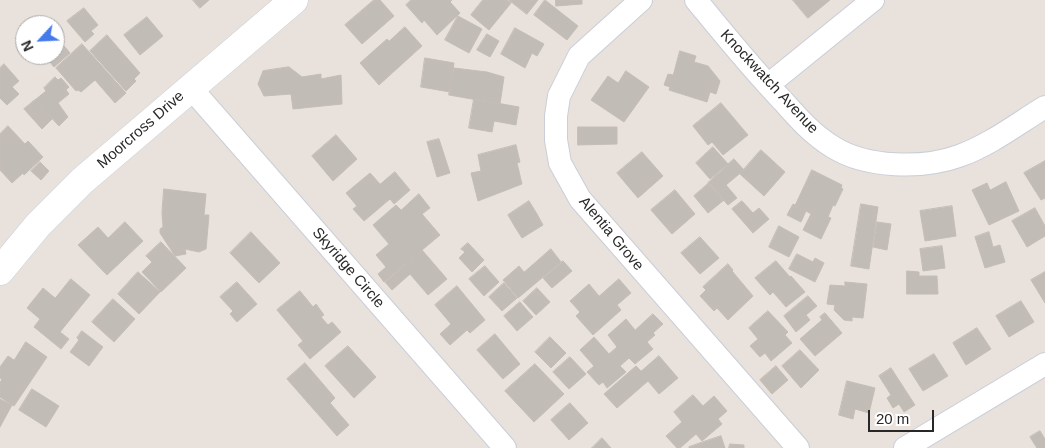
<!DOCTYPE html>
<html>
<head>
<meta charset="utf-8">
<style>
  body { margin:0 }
  #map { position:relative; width:1045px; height:448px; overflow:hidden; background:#e9e1db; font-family:Helvetica,sans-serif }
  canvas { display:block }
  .north { position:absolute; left:15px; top:15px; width:50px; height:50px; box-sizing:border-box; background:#fff; border:1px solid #a9a9a9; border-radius:50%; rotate:245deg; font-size:14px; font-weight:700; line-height:20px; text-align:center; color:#282828 }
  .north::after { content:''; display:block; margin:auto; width:18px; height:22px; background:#467aeb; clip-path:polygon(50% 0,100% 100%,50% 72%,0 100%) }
  .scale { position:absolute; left:868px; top:410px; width:66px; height:22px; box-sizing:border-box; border:2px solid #282828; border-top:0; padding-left:6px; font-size:15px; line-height:18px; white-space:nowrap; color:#282828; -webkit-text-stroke:4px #fff; paint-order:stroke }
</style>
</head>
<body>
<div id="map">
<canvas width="1045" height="448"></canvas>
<div class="north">N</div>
<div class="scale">20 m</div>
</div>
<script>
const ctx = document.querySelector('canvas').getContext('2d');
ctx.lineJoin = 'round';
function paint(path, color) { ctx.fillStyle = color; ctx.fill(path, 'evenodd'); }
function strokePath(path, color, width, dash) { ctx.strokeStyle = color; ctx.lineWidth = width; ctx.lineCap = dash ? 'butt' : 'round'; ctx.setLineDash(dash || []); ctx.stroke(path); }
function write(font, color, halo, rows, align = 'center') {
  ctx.font = font + ' Helvetica,sans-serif'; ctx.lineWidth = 4; ctx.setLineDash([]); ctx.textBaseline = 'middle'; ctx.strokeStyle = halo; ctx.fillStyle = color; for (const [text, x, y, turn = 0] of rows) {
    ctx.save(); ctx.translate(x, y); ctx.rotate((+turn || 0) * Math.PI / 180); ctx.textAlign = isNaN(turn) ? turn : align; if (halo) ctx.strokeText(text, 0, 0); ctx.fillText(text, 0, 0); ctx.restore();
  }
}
const building = new Path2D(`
  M 193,0 L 209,0 L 200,8 Z
  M 374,0 L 380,0 L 394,16 L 362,44 L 345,25 Z
  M 411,0 L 452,0 L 450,2 L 460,13 L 437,35 L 424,20 L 422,23 L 406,5 Z
  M 483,0 L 507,0 L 511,3 L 489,30 L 471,15 Z
  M 509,0 L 538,0 L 527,14 Z
  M 545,0 L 578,26 L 567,40 L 534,15 Z
  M 556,0 L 582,0 L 582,4 L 556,6 Z
  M 793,0 L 830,0 L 808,18 Z
  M 84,8 L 98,25 L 91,31 L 94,34 L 85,42 L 67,21 Z
  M 458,16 L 482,29 L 469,53 L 445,40 Z
  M 147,17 L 163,36 L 140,55 L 124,35 Z
  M 405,27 L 422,46 L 379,85 L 360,63 L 387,39 L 389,41 Z
  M 515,28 L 544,44 L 537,56 L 532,53 L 525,68 L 501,54 Z
  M 487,34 L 499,41 L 490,57 L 477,50 Z
  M 55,35 L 70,53 L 54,67 L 44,55 L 55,55 Z
  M 107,35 L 140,73 L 134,79 L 136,81 L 126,91 L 90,51 Z
  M 82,44 L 126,93 L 115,103 L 95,80 L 81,92 L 78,90 L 76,91 L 56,68 Z
  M 680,51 L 696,56 L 694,62 L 708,66 L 720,81 L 716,94 L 710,92 L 707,102 L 669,90 L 670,87 L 664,85 L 668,74 L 673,75 Z
  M 425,58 L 454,63 L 450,92 L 421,87 Z
  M 4,64 L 19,81 L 12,87 L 19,94 L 7,105 L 0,98 L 0,68 Z
  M 289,67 L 302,77 L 321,74 L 321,79 L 341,75 L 342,104 L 293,109 L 291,94 L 264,96 L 258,84 L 263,71 Z
  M 454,68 L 487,72 L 504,77 L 500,104 L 449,95 Z
  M 626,71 L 649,87 L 624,122 L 591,100 L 608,76 L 618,83 Z
  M 55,77 L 58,80 L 61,78 L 69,87 L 66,90 L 69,94 L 58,103 L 68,117 L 59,126 L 35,100 L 46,91 L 44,88 Z
  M 474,99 L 519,107 L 516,125 L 494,121 L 492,132 L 469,128 Z
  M 35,100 L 52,119 L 42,129 L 24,109 Z
  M 721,103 L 748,135 L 723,155 L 712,142 L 708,145 L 693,126 Z
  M 8,126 L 25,144 L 28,141 L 43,157 L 24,175 L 23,173 L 12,183 L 0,170 L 0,134 Z
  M 578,127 L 617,127 L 617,144 L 578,145 Z
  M 336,135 L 357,159 L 333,181 L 312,156 Z
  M 439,139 L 450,173 L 437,177 L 427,142 Z
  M 516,145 L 520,162 L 517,163 L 522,184 L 478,201 L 471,173 L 481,171 L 478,155 Z
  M 713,147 L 728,164 L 710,179 L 696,163 Z
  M 761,150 L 785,172 L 764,196 L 740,174 Z
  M 642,152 L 663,176 L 638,198 L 617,173 Z
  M 734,159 L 744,170 L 726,185 L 737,198 L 728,205 L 708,183 Z
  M 1045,161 L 1045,198 L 1041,200 L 1024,173 Z
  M 40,162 L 49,171 L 41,180 L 31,171 Z
  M 812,170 L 842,185 L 841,188 L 843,189 L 835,206 L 833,205 L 828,217 L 831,218 L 821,239 L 803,230 L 811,214 L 806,211 L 801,222 L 787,215 L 793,204 L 795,205 Z
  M 395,172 L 410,190 L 394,204 L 390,199 L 364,221 L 353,209 L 357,206 L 346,193 L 370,173 L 380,184 Z
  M 1006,182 L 1019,211 L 989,225 L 972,190 L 987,183 L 990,190 Z
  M 709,183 L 724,200 L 708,213 L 694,196 Z
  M 164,189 L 206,194 L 204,215 L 209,215 L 206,249 L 199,252 L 185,249 L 186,254 L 175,256 L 160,233 L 160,229 L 163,227 L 162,213 Z
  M 675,190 L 695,214 L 672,234 L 651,210 Z
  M 419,194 L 430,208 L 422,214 L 440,235 L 384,282 L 378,274 L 386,267 L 376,255 L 389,244 L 373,225 L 396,205 L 401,210 Z
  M 529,201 L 537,214 L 515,227 L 508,215 Z
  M 742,201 L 753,213 L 759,208 L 769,219 L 753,233 L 732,209 Z
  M 861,204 L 878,207 L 869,269 L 851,266 Z
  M 952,206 L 956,236 L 925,241 L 920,211 Z
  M 1035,208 L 1045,226 L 1045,236 L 1027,247 L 1012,221 Z
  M 537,214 L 543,225 L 522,238 L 515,227 Z
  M 125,222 L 143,241 L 107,275 L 78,245 L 98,227 L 108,238 Z
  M 877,222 L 891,224 L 887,250 L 873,247 Z
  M 779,226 L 799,237 L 789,257 L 769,247 Z
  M 251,232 L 280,263 L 259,283 L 230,253 Z
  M 989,232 L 993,247 L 1000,245 L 1005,262 L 985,268 L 975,237 Z
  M 700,237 L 719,258 L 700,274 L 681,253 Z
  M 161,242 L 186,268 L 161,292 L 142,272 L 152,262 L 146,256 Z
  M 468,243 L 484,260 L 472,272 L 459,258 L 465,252 L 461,249 Z
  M 942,246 L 945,268 L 923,271 L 920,249 Z
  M 551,249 L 561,262 L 518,298 L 503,280 L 519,266 L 524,272 Z
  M 422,250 L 447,279 L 428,295 L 410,274 L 392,290 L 385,282 Z
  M 797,254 L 813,262 L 815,258 L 824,263 L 815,282 L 789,269 Z
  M 563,261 L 572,271 L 552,288 L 543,278 Z
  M 776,261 L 790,277 L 791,276 L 805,292 L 786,307 L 773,292 L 770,295 L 755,278 Z
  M 728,264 L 733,270 L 732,271 L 753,296 L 728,320 L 717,308 L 714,311 L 700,296 L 706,290 L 703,287 Z
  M 485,266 L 499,282 L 484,296 L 469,279 Z
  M 907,271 L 919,272 L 919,276 L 937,276 L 938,294 L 907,294 Z
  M 138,272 L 160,292 L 139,314 L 118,294 Z
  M 1045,272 L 1045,303 L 1031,280 Z
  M 71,279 L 90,295 L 60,332 L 69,339 L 61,349 L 34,327 L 40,319 L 27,308 L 43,288 L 55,298 Z
  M 619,279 L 631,293 L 617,305 L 621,310 L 593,335 L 576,316 L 580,312 L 570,301 L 589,284 L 599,296 Z
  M 237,282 L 257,304 L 237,322 L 230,314 L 233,311 L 220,297 Z
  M 845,282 L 867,284 L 863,318 L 852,317 L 852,321 L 844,320 L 834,310 L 835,305 L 827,304 L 830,285 L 845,286 Z
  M 504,283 L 517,298 L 502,311 L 489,297 Z
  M 457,286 L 485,320 L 470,333 L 467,330 L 450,345 L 440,334 L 451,324 L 435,305 Z
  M 537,288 L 550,302 L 536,315 L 523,301 Z
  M 300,291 L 313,307 L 316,304 L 324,315 L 321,317 L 328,325 L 332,322 L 341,332 L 310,359 L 298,345 L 303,341 L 277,310 Z
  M 808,296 L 817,306 L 806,315 L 810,320 L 796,332 L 784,316 Z
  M 113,299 L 135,319 L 114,342 L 92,322 Z
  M 1021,301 L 1034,322 L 1009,337 L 996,316 Z
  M 520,302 L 533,317 L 517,331 L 504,316 Z
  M 768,311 L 788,332 L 785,335 L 792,343 L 771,361 L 765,353 L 760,357 L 750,346 L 758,339 L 749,328 Z
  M 825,313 L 842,333 L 815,356 L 800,339 L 822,320 L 820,317 Z
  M 653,314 L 663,324 L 653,333 L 655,335 L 647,342 L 653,349 L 635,364 L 629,358 L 620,366 L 626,372 L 607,388 L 603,382 L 599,385 L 587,372 L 594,366 L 580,350 L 594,337 L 609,354 L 617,347 L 608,335 L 626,319 L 635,330 Z
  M 977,328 L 991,349 L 966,365 L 953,343 Z
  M 82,331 L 103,347 L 89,366 L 70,352 L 79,340 L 77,338 Z
  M 495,334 L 520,364 L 503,379 L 477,350 Z
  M 550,337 L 566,353 L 551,368 L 535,352 Z
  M 26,342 L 47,357 L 14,406 L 0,397 L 0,383 L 2,379 L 0,378 L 0,367 L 8,356 L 14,360 Z
  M 348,346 L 376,377 L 354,398 L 325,366 Z
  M 800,350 L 819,370 L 801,388 L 782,366 Z
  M 934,354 L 948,376 L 923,391 L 909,369 Z
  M 659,356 L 678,378 L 659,394 L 648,381 L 617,408 L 604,394 L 636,366 L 641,371 Z
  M 570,357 L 586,374 L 569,389 L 553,372 Z
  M 305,363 L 335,398 L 330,403 L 349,425 L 337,436 L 287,379 Z
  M 535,364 L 564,394 L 534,422 L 505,391 Z
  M 776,366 L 788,380 L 772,394 L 760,380 Z
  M 891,368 L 915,405 L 904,412 L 899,404 L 893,408 L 887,398 L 891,395 L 879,376 Z
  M 847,381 L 875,388 L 869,413 L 855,409 L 853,419 L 839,415 Z
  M 32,389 L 59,406 L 46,427 L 19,410 Z
  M 693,395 L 703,406 L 714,396 L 727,411 L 718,419 L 722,424 L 702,441 L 696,434 L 680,448 L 677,448 L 666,436 L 682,422 L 674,412 Z
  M 0,399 L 12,405 L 0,427 Z
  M 570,403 L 579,413 L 560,430 L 551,420 Z
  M 579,413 L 588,423 L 569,440 L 560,430 Z
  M 1040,431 L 1045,439 L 1045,448 L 1037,448 L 1030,437 Z
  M 721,436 L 725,448 L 689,448 L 689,447 Z
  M 602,438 L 611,448 L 592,448 Z
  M 730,444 L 744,445 L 744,448 L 729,448 Z`);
paint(building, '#c2bcb6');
strokePath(building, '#c4bdb5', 1);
const minor = new Path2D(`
  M 641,0 L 579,56 L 559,96 L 556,116 L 556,140 L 560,163 L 580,199 L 798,448
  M 696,0 C 724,34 752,69 783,101 C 798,118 813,135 833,147 C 866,168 923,169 959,156 C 990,145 1017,124 1045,107
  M 768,85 L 873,0
  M 190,87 L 505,448
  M 905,448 L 1045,364`);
const tertiary = new Path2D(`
  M 0,271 L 38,225 L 82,181 L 294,0`);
strokePath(minor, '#c9ced9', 24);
strokePath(tertiary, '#c9ced9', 29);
strokePath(minor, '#fff', 22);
strokePath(tertiary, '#fff', 28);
write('15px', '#282828', '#fff', [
  ["Knockwatch Avenue",769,82,47],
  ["Moorcross Drive",141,130,-41],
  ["Alentia Grove",611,234,50],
  ["Skyridge Circle",348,268,49]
]);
</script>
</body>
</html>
